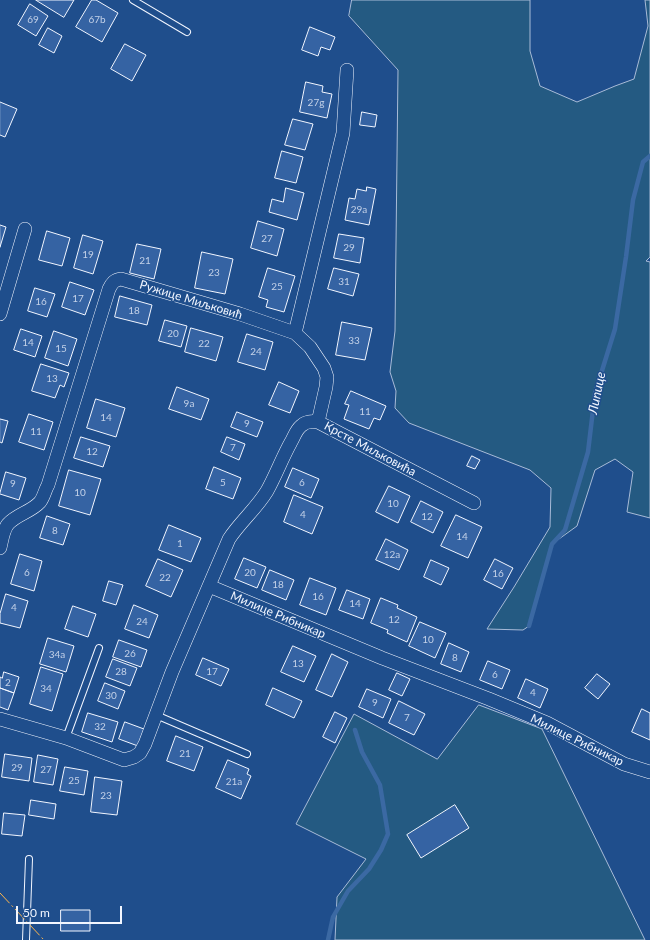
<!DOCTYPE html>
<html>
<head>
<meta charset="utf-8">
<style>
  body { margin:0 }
  #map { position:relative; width:650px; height:940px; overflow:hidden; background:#1f4e8c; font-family:Lato,sans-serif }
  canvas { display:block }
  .scale { position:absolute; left:16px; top:906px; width:106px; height:18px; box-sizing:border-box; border:2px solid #f2f6ff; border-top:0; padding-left:5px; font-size:12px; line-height:14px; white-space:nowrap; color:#f2f6ff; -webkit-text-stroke:3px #1f4e8c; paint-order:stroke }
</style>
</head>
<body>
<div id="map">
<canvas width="650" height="940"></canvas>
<div class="scale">50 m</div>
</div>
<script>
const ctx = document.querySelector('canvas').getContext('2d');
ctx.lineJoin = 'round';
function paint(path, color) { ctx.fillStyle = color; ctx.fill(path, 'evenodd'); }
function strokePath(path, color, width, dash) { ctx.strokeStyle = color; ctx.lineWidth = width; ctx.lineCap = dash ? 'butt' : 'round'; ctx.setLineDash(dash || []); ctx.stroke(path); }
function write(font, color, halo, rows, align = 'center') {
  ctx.font = font + ' Lato,sans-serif'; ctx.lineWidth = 3; ctx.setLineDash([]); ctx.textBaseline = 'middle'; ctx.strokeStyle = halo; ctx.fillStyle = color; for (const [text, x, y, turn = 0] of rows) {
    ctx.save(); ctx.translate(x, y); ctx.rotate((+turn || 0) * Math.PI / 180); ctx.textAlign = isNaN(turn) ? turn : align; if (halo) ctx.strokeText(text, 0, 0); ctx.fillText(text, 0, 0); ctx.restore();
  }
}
const green = new Path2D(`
  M 352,0 L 530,0 L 530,51 L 540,86 L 577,102 L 615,86 L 634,79 L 648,26 L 645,0 L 650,0 L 650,257 L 646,261 L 650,262 L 650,518 L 627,512 L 633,472 L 615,459 L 595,470 L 577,526 L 552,544 L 529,626 L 523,630 L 487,629 L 514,587 L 550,527 L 551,488 L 530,470 L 409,423 L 395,408 L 396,391 L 390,372 L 395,331 L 398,70 L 349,16 Z
  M 479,705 L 542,729 L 645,940 L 335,940 L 337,897 L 366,859 L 296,824 L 354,714 L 437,759 Z`);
paint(green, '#245a82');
strokePath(green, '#a8bbd7', 1);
strokePath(new Path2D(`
  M 529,626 L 552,544 L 565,530 L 588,452 L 595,393 L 615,329 L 626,257 L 633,200 L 643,162 L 650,156
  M 328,940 L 333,917 L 348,891 L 369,869 L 381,850 L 388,834 L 380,785 L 362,752 L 355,730`), '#3b69a3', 4.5);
const building = new Path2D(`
  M 36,0 L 74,0 L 64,17 Z
  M 92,0 L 96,0 L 118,13 L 102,42 L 76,27 Z
  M 30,4 L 48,16 L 36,36 L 18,25 Z
  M 310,27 L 335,37 L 330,50 L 321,47 L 318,56 L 302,50 Z
  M 48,28 L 62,36 L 54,53 L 39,45 Z
  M 125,44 L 146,55 L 132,81 L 111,69 Z
  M 306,82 L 323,86 L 322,92 L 332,94 L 327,118 L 300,112 Z
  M 0,102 L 17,109 L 5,137 L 0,135 Z
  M 362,112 L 377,115 L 375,127 L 360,125 Z
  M 293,119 L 313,124 L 305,150 L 285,145 Z
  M 282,151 L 303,157 L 296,183 L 275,178 Z
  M 367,187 L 376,189 L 369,225 L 345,220 L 349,198 L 355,199 L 357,189 L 366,191 Z
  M 286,188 L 304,193 L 297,220 L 269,212 L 272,199 L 283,202 Z
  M 258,221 L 284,229 L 277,256 L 251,248 Z
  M 0,225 L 6,227 L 0,247 Z
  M 47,231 L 70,238 L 62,266 L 39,260 Z
  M 339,234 L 364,238 L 360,263 L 334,258 Z
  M 83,235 L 103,241 L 93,274 L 74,268 Z
  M 137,244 L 161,249 L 154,279 L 130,273 Z
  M 202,252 L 233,259 L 225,294 L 195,288 Z
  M 268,268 L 295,276 L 284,312 L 266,307 L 268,300 L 259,297 Z
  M 334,268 L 359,274 L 353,296 L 328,289 Z
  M 70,282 L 94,290 L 85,315 L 62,307 Z
  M 35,288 L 55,294 L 47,317 L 28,311 Z
  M 120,296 L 152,305 L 147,325 L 115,317 Z
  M 165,320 L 187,326 L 181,347 L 159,341 Z
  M 342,322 L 372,328 L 365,360 L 336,355 Z
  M 191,328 L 223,337 L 216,361 L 185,352 Z
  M 21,329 L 42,336 L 35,357 L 14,350 Z
  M 54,331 L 77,339 L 68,366 L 45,358 Z
  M 247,334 L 273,342 L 265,370 L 238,362 Z
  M 41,364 L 69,373 L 64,387 L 60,385 L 55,398 L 32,391 Z
  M 279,382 L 299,391 L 290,413 L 269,405 Z
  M 177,387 L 209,399 L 201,420 L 169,409 Z
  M 351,391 L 386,406 L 380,420 L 374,418 L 369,429 L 344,419 L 349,405 L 345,404 Z
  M 96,399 L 125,408 L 116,437 L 87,428 Z
  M 237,412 L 263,422 L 257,437 L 231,427 Z
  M 29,414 L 53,422 L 44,450 L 19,442 Z
  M 0,419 L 8,421 L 2,443 L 0,442 Z
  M 81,437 L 110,446 L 103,467 L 74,458 Z
  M 227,437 L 245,444 L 239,460 L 221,452 Z
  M 472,456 L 480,460 L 475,469 L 467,466 Z
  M 214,467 L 241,478 L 233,499 L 206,489 Z
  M 293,468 L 319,479 L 311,498 L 285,487 Z
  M 69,470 L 101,479 L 90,515 L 59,506 Z
  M 6,472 L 26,478 L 19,500 L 0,494 Z
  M 389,486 L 410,496 L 398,523 L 376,512 Z
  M 294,495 L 323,507 L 312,534 L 284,522 Z
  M 421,501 L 443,512 L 433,533 L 411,522 Z
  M 456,515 L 482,527 L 468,558 L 441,546 Z
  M 47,516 L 70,524 L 63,545 L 40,538 Z
  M 169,525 L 201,538 L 191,562 L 159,550 Z
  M 386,539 L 408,550 L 399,570 L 376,560 Z
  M 20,554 L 42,561 L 34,591 L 11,584 Z
  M 244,558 L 266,567 L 257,588 L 235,579 Z
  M 158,559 L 183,570 L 171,597 L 146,586 Z
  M 495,559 L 513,568 L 502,589 L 484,580 Z
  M 431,560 L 449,568 L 441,585 L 424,577 Z
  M 270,570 L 294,580 L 286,600 L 262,590 Z
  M 310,578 L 336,588 L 326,615 L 300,605 Z
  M 109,581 L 123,585 L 116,605 L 103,601 Z
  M 347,590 L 370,599 L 363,619 L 339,610 Z
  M 6,594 L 28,601 L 20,628 L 0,623 L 0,614 Z
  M 381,598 L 398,605 L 397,608 L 417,617 L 407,642 L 387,633 L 388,630 L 371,623 Z
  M 134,605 L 158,615 L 149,638 L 125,629 Z
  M 73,606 L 96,614 L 88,637 L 65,629 Z
  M 420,622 L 446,633 L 435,658 L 409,646 Z
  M 48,638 L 74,646 L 66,672 L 40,664 Z
  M 119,640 L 147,650 L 141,667 L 113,657 Z
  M 449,643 L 469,652 L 461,672 L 441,664 Z
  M 293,646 L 316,656 L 304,682 L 281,672 Z
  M 332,654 L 348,662 L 332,697 L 316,690 Z
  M 203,658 L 229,669 L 221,686 L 196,675 Z
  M 113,659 L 137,668 L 130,686 L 106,677 Z
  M 488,661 L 510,670 L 502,689 L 480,680 Z
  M 41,667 L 63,674 L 52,711 L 30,704 Z
  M 4,672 L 19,677 L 14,693 L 0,688 L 0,677 L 2,678 Z
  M 397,673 L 410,679 L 402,696 L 389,690 Z
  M 597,674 L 610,684 L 598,699 L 585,688 Z
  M 526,679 L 548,689 L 540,708 L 518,698 Z
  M 105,683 L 125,691 L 118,709 L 98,701 Z
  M 0,688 L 14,693 L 8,710 L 0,707 Z
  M 273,688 L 302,701 L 294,718 L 266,705 Z
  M 367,689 L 391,699 L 383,718 L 359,707 Z
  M 399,701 L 425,714 L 414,735 L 389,723 Z
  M 642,709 L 650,713 L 650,740 L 632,732 Z
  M 335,712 L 347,718 L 335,743 L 323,737 Z
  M 88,713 L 118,722 L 112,742 L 82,732 Z
  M 125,722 L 144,729 L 138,746 L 119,739 Z
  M 176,736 L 203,747 L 194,771 L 167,761 Z
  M 5,754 L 32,758 L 29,781 L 2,777 Z
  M 38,755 L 58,759 L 53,785 L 34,782 Z
  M 228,760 L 249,769 L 247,774 L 251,776 L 241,799 L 216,788 Z
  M 65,767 L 88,771 L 84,795 L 60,791 Z
  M 95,777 L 122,781 L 117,815 L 91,812 Z
  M 31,800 L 56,804 L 54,819 L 29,815 Z
  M 455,805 L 469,828 L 421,858 L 407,835 Z
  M 4,813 L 25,815 L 22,836 L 2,834 Z
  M 61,910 L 90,910 L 90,931 L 61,931 Z`);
paint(building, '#3563a3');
strokePath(building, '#f2f6ff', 1);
const lane = new Path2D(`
  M 133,0 L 187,32
  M 156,715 L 247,754
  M 66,738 L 99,648
  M 26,940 L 29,859`);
const street = new Path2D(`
  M 0,314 L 25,229
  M 295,333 L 343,133 L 347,70
  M 0,548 C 2,540 3,530 8,524 C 17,514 31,512 40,502 C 44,497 45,490 48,485 L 109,289 C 112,283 114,280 121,279 L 240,314 L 295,333 L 310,347 L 324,368 L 327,377 L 326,387 L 318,422
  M 209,586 L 382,658 L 489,699 L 547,723 L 624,764 L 650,772
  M 0,719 L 66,738 L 124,760 L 134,757 L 140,753 L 145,744 L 172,672 L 229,539 C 240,522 256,509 267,491 C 276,475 282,458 291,442 C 294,437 296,430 301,426 C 305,422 312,421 318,422 L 474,503`);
strokePath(lane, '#f2f6ff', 8);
strokePath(street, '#f2f6ff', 14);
strokePath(lane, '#1f4e8c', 6);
strokePath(street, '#1f4e8c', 13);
strokePath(new Path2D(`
  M 0,893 L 44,940`), '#ffb74d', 1, [14, 3, 2, 3]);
write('10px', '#c3d1e8', null, [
  ["69",33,20],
  ["67b",97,20],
  ["27g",316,103],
  ["29a",359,210],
  ["27",267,239],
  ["29",349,248],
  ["19",88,255],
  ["21",145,261],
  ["23",214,273],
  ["31",344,282],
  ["25",277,287],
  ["17",78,299],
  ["16",41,302],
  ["18",134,311],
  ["20",173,334],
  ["33",354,341],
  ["14",28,343],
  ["22",204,344],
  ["15",61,349],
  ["24",256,352],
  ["13",52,379],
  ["9a",189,404],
  ["11",365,412],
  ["14",106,418],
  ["9",247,424],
  ["11",36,432],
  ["7",233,448],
  ["12",92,452],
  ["5",223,483],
  ["6",302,483],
  ["9",13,484],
  ["10",80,493],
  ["10",393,504],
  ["4",303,515],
  ["12",427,517],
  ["8",55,531],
  ["14",462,537],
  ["1",180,544],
  ["12a",392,555],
  ["6",27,573],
  ["20",250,573],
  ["16",498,574],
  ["22",165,578],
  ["18",278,585],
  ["16",318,597],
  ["14",355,604],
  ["4",14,608],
  ["12",394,620],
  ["24",142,622],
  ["10",428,640],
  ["26",130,654],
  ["34a",57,655],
  ["8",455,658],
  ["13",298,664],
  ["28",121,672],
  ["17",212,672],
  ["6",495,675],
  ["2",8,683],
  ["34",46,689],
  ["4",533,693],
  ["30",111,696],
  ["9",375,703],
  ["7",407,718],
  ["32",100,727],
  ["21",185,754],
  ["29",17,768],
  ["27",46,770],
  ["25",74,781],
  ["21a",234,782],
  ["23",106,796]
]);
write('12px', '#f2f6ff', '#1f4e8c', [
  ["Ружице Миљковић",191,300,17],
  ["Крсте Миљковића",370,449,28],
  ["Милице Рибникар",278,615,23],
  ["Милице Рибникар",577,740,26]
]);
write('italic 13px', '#f2f6ff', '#1f4e8c', [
  ["Липице",597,393,-78]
]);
</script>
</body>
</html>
